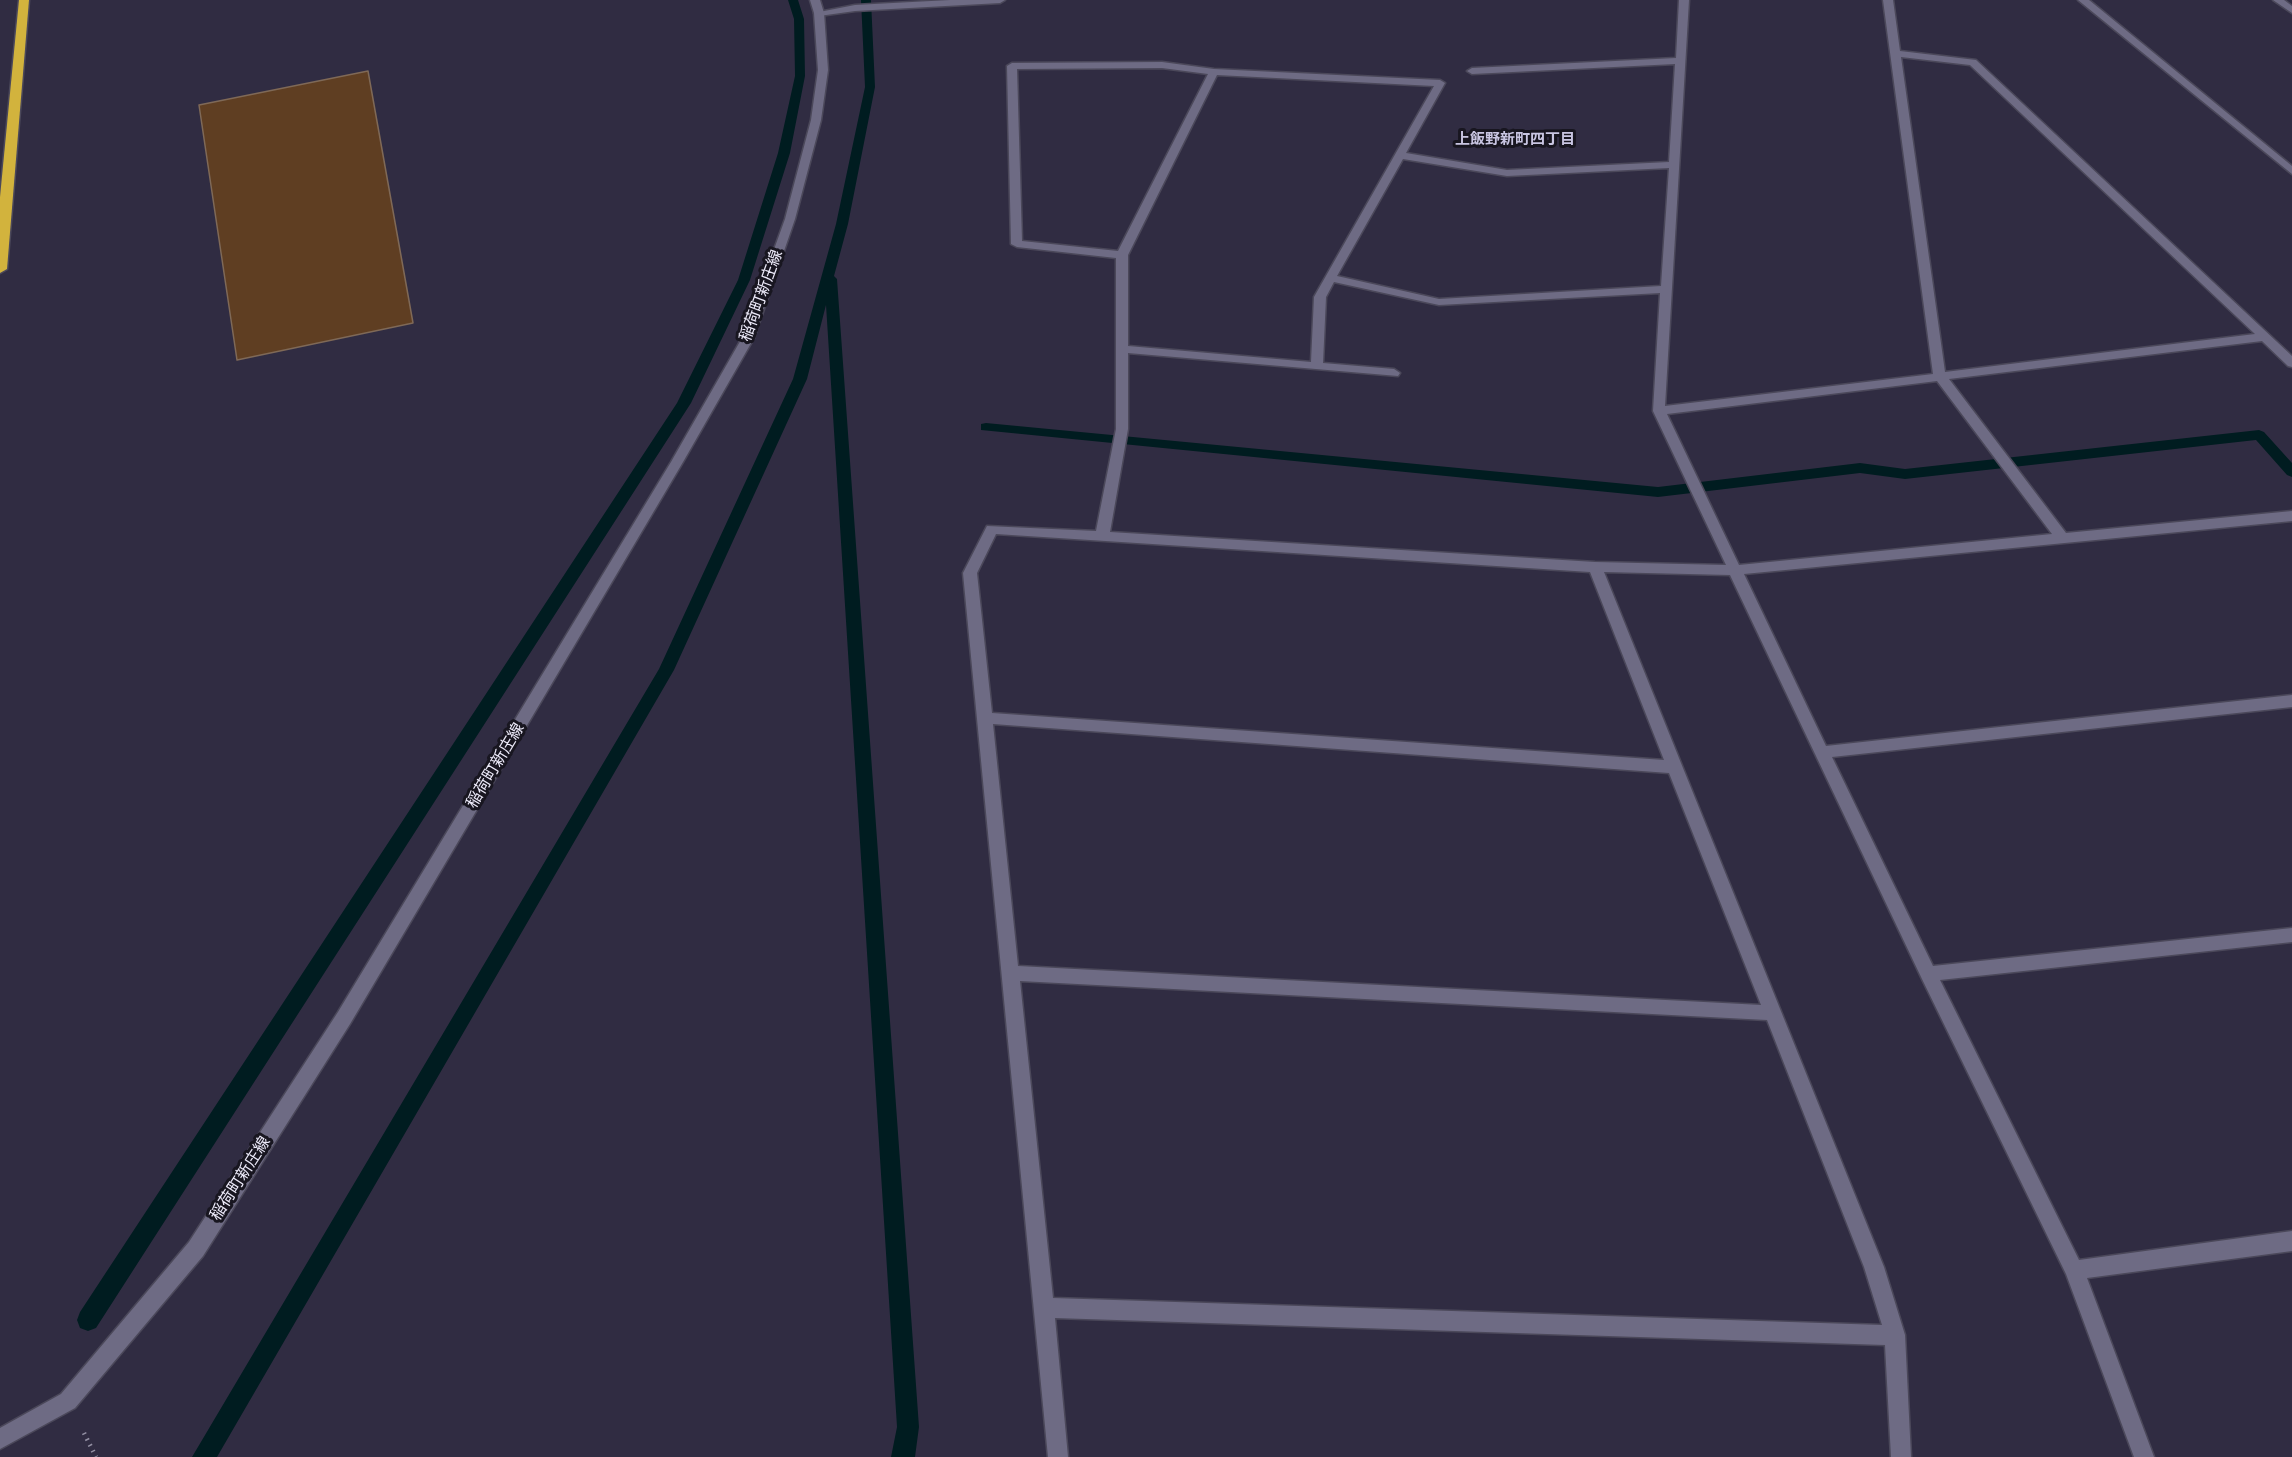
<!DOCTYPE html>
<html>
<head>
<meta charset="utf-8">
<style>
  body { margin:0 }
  canvas { display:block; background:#302c42 }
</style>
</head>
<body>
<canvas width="2292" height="1457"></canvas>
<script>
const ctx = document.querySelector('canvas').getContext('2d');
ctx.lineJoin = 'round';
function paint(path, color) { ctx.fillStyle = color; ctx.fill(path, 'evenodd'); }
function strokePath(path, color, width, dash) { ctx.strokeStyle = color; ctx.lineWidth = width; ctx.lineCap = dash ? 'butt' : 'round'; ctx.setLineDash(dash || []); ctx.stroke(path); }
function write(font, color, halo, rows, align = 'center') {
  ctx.font = font + ' "Roboto Condensed","Noto Sans JP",sans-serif'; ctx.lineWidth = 6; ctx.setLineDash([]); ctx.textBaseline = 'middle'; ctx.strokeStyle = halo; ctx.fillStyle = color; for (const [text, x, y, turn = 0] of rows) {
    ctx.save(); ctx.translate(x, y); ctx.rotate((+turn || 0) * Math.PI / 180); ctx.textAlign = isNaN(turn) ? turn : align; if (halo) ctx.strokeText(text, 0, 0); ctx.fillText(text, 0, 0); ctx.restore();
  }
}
paint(new Path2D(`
  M 788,0 L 798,0 L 804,19 L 805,76 L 790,153 L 750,280 L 691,403 L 96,1328 L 88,1331 L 80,1328 L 77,1320 L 80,1312 L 677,403 L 738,280 L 778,153 L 795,76 L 794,19 Z
  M 861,0 L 871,0 L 875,87 L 848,224 L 834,276 L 837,279 L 919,1427 L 915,1457 L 891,1457 L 897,1427 L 826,305 L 807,379 L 674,670 L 217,1457 L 192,1457 L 659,669 L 793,379 L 836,224 L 865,87 Z
  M 986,423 L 1658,487 L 1860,463 L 1905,469 L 2259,430 L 2264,432 L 2292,463 L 2292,477 L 2287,475 L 2256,440 L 1905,479 L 1860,473 L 1658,497 L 981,430 L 981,424 Z`), '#001c20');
const building = new Path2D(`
  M 368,71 L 413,323 L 237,360 L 199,105 Z`);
paint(building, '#5f3e22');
strokePath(building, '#7f6957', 1.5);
const street = new Path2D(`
  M 950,0 L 1005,0 L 1000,3 L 855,11 L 819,16 L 814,13 L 855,5 Z
  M 1679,0 L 1689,0 L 1665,406 L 1933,374 L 1883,0 L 1893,0 L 1900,51 L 1976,60 L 2292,356 L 2292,367 L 2288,366 L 2262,341 L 1949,379 L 2066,533 L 2292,511 L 2292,521 L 1744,574 L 1826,746 L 2292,695 L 2292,707 L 1832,757 L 1933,966 L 2292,928 L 2292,942 L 1940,980 L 2079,1260 L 2292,1231 L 2292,1251 L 2087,1278 L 2154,1457 L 2134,1457 L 2066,1274 L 1922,979 L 1730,575 L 1604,572 L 1884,1267 L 1905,1335 L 1911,1457 L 1891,1457 L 1885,1345 L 1055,1318 L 1068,1457 L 1048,1457 L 963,573 L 987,526 L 1096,531 L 1116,429 L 1116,258 L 1017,247 L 1011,244 L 1007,66 L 1012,63 L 1162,62 L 1214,69 L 1440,80 L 1445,83 L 1406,153 L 1507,170 L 1669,162 L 1675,64 L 1472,74 L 1467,71 L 1472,68 L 1676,58 ZM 1901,57 L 1970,65 L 2255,334 L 1945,372 ZM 1162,68 L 1208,74 L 1118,251 L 1022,241 L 1017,69 ZM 1217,75 L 1434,86 L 1314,297 L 1311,362 L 1128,346 L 1128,255 ZM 1403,159 L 1507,176 L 1669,168 L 1661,286 L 1439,299 L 1337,276 ZM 1334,282 L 1439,305 L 1660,293 L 1653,411 L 1726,565 L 1595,562 L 1110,532 L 1128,429 L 1128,353 L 1398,376 L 1400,373 L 1394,369 L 1323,363 L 1326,297 ZM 1937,381 L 2052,534 L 1739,565 L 1667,414 ZM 996,534 L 1590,572 L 1664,760 L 992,713 L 977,573 ZM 993,724 L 1669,773 L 1761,1005 L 1018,966 ZM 1020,981 L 1767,1020 L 1864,1267 L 1882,1325 L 1053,1298 Z
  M 2078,0 L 2089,0 L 2292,166 L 2292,174 Z
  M 2273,0 L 2284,0 L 2292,6 L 2292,13 Z`);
const secondary = new Path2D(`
  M 810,0 L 820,0 L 824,13 L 828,70 L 821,120 L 795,219 L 754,338 L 683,462 L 350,1024 L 203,1256 L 75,1408 L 0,1449 L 0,1428 L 61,1394 L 189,1242 L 338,1012 L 671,462 L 742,338 L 785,219 L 811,120 L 818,70 L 814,13 Z`);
const highway = new Path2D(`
  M 19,0 L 29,0 L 7,269 L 0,273 L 0,197 Z`);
strokePath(street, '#4b485a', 3);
strokePath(secondary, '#4b485a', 3);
strokePath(highway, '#4b485a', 3);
strokePath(new Path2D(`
  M 84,1433 L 96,1457`), '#9491a4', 4.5, [1.5, 5]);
paint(street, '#6e6b84');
paint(secondary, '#6e6b84');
paint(highway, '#d2b33d');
write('bold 15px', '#c8c5e1', '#181620', [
  ["上飯野新町四丁目",1515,140]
]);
write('16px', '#edebfa', '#181620', [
  ["稲荷町新庄線",762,296,-70],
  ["稲荷町新庄線",496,766,-59],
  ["稲荷町新庄線",241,1179,-57]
]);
</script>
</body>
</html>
